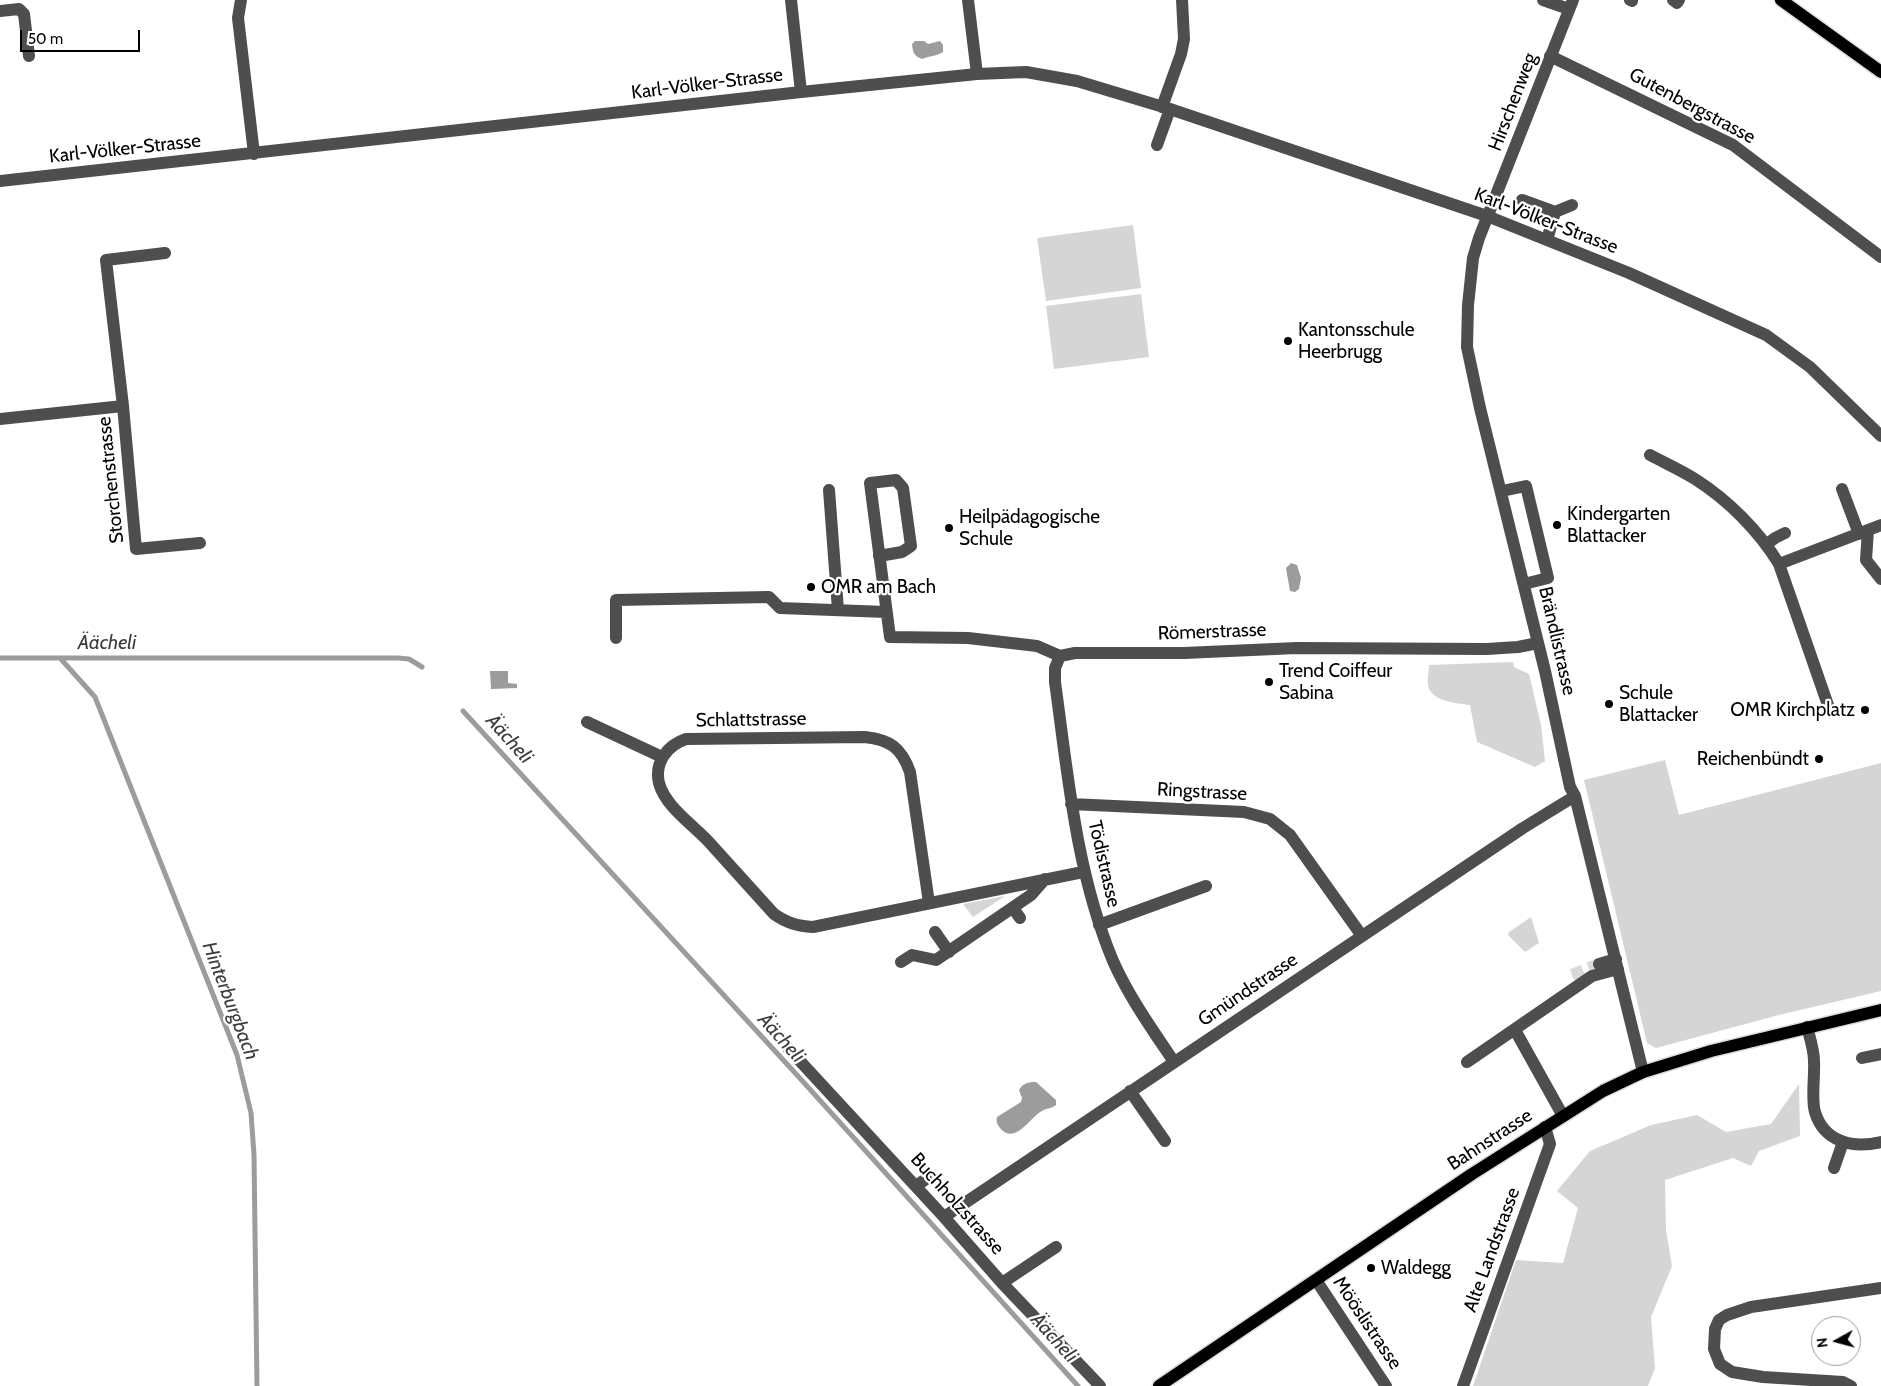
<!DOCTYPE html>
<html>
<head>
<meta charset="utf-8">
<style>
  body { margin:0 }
  #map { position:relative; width:1881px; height:1386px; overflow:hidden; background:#fff; font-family:Cabin,sans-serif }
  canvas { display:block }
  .north { position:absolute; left:1811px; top:1316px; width:50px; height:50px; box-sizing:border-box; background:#fff; border:1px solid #999; border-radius:50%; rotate:263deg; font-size:14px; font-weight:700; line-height:20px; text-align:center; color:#000 }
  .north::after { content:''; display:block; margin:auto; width:18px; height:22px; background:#000; clip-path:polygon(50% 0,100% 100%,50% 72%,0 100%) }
  .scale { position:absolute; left:20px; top:30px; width:120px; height:22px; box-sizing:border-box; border:2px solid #000; border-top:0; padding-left:6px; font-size:15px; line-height:18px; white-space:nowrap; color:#000; -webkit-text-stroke:4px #fff; paint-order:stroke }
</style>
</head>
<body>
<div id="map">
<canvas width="1881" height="1386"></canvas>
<div class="north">N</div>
<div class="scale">50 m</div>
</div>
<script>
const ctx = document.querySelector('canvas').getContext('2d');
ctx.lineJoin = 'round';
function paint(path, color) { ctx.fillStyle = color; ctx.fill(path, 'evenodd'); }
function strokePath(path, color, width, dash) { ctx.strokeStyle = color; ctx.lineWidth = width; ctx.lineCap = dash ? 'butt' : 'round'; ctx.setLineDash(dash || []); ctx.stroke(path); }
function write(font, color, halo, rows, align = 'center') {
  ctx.font = font + ' Cabin,sans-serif'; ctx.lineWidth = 4.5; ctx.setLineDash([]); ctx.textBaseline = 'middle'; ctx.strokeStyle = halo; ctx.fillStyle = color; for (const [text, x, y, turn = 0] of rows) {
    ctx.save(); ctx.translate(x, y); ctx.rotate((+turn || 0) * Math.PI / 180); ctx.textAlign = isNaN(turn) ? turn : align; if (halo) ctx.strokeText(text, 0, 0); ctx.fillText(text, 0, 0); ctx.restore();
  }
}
paint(new Path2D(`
  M 1133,225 L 1141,288 L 1046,301 L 1037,238 Z
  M 1141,294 L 1149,357 L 1054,369 L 1046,306 Z
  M 1513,662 L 1514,667 L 1529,674 L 1541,725 L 1545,761 L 1535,767 L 1477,742 L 1470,705 C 1457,703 1431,702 1428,685 C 1427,679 1429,671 1429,665 Z
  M 1665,760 L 1679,815 L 1881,763 L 1881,991 L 1779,1015 L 1656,1048 L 1647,1043 L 1584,780 Z
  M 1005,896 L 973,917 L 963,904 Z
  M 1531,917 L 1539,943 L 1525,952 L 1508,935 L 1509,932 Z
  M 1799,1084 L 1800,1136 L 1759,1151 L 1751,1166 L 1733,1158 L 1665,1180 L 1666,1230 L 1672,1266 L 1651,1317 L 1655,1368 L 1648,1386 L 1473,1386 L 1516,1260 L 1563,1263 L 1578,1208 L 1557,1191 L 1590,1151 L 1651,1125 L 1697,1115 L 1726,1132 L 1771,1124 Z`), '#d5d5d5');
paint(new Path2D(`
  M 915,41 L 924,41 L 928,44 L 940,41 L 943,45 L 943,52 C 937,56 929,56 922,59 C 914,56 913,53 912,44 Z
  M 1291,563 L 1297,565 L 1301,578 L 1299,589 L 1295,592 L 1290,591 L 1286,568 Z
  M 490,671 L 508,671 L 508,683 L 517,684 L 517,688 L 491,689 Z
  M 1036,1082 L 1056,1100 L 1056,1105 C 1051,1109 1047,1108 1042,1111 C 1030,1117 1015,1146 1000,1128 C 997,1124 996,1122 997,1117 L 1021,1102 L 1022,1098 L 1019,1090 C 1023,1083 1028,1082 1036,1082 Z`), '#9c9c9c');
strokePath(new Path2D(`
  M 0,658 L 398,658 L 409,659 L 422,667
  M 60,658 L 95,697 L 237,1055 L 251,1113 L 254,1155 L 257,1386
  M 463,711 L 797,1075 L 1078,1386`), '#9c9c9c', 5);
strokePath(new Path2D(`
  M 1572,975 L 1599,964`), '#d9d9d9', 12, [12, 6]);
const major = new Path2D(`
  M 1781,0 L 1881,72
  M 1159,1386 L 1472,1174 L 1603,1091 L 1643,1072 L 1711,1051 L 1881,1010`);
strokePath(major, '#dbdbdb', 15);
strokePath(new Path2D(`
  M 241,0 L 238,18 L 254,154
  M 791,0 L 801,92
  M 968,0 L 977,74
  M 1543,0 L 1569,9
  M 1573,0 L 1479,238 L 1473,258 L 1468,305 L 1467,347 L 1480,408 L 1545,671 L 1570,787 L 1575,796 L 1643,1072
  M 1630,0 L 1632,1
  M 1673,0 L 1677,3 L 1679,0
  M 0,11 L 19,9 L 24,14 L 29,56
  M 1550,56 L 1733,145 L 1881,257
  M 1162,107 L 1181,54 L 1184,39 L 1182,0
  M 1157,145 L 1170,109
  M 0,181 L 801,92 L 977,74 L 1026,72 L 1077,81 L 1170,109 L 1487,216 L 1629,273 L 1766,335 L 1810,367 L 1881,436
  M 1522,200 L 1555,212 L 1547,240
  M 1555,212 L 1572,205
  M 123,406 L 106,260 L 165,253
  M 0,419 L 123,406 L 136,549 L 200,543
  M 1650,455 C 1665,463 1681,470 1695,479 C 1728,500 1759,531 1779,564 L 1829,708
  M 1842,489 L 1859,534
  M 829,490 L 838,610
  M 1502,491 L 1526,486 L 1548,578 L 1524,584
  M 1868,530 L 1866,560 L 1881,579
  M 1767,544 L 1775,538 L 1785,533
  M 879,556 L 902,552 L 911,546 L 903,488 L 896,480 L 870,483 L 890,637 L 968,638 L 1037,646 L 1060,656 L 1075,653 L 1184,653 L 1297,648 L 1487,649 L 1518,647 L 1538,643
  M 1779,564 L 1881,525
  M 616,638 L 616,600 L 769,597 L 780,608 L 886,612
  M 1060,656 L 1055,668 L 1055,682 C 1068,776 1076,872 1113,961 C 1129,997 1152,1029 1174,1062
  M 587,722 L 662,757
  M 1071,804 L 1244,812 L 1270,819 L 1290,835 L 1362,936
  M 929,903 L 910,772 C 901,747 890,740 865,737 L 686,739 C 668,745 654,762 659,783 C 665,806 692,824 708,841 C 730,865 752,890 774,914 C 787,923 797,926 813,927 L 1083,872
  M 1013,908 L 1020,918
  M 1099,925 L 1206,886
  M 935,932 L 949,952
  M 901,962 L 912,955 L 936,960 L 1031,895 L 1045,879
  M 1599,964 L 1616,959
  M 1807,1027 C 1810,1038 1814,1050 1814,1061 C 1815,1076 1811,1099 1815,1112 C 1824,1142 1853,1149 1881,1142
  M 1515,1030 L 1563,1116
  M 787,1047 L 944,1217 L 1002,1283 L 1100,1386
  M 1862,1058 L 1881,1054
  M 1467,1062 L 1592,976 L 1618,969
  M 1130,1091 L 1165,1141
  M 1834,1168 L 1843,1142
  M 916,1186 L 926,1179
  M 944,1217 L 1523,828 L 1575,796
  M 1316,1280 L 1386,1386
  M 1002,1283 L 1056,1247
  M 1463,1386 L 1550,1144 L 1545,1127
  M 1851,1386 L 1843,1382 L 1763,1377 L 1732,1372 L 1720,1364 L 1714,1349 L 1715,1329 L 1719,1320 L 1727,1315 L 1751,1307 L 1881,1288`), '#4e4e4e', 12);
strokePath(major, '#000', 12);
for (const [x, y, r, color] of [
  [1288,341,5,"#000"],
  [1557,525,5,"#000"],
  [949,528,5,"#000"],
  [811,587,5,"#000"],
  [1269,682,5,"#000"],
  [1609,704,5,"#000"],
  [1865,710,5,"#000"],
  [1819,759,5,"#000"],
  [1371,1268,5,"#000"]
]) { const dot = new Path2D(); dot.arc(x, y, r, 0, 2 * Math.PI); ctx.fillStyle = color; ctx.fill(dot); strokePath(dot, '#fff', 2); }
write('19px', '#000', '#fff', [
  ["Karl-Völker-Strasse",707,84,-7],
  ["Hirschenweg",1513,102,-69],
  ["Gutenbergstrasse",1692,106,28],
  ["Karl-Völker-Strasse",125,149,-6],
  ["Karl-Völker-Strasse",1546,221,21],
  ["Storchenstrasse",111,480,-96],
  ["Römerstrasse",1212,632,-2],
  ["Brändlistrasse",1557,641,77],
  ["Schlattstrasse",751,720,-1],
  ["Ringstrasse",1202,792,3],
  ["Tödistrasse",1104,864,77],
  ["Gmündstrasse",1248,990,-34],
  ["Bahnstrasse",1490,1140,-33],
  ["Buchholzstrasse",957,1204,48],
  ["Alte Landstrasse",1492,1250,-70],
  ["Mööslistrasse",1367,1323,56]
]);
write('19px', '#000', '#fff', [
  ["Kantonsschule",1298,330],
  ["Heerbrugg",1298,352],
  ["Kindergarten",1567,514],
  ["Blattacker",1567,536],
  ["Heilpädagogische",959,517],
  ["Schule",959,539],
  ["OMR am Bach",821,587],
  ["Trend Coiffeur",1279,671],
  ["Sabina",1279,693],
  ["Schule",1619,693],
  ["Blattacker",1619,715],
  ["OMR Kirchplatz",1855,710,"right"],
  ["Reichenbündt",1809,759,"right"],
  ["Waldegg",1381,1268]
], 'left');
write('italic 20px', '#3d3d3d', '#fff', [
  ["Äächeli",107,643],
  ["Äächeli",509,739,48],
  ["Hinterburgbach",230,1001,69],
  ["Äächeli",781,1038,48],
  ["Äächeli",1054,1338,48]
]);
</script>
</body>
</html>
